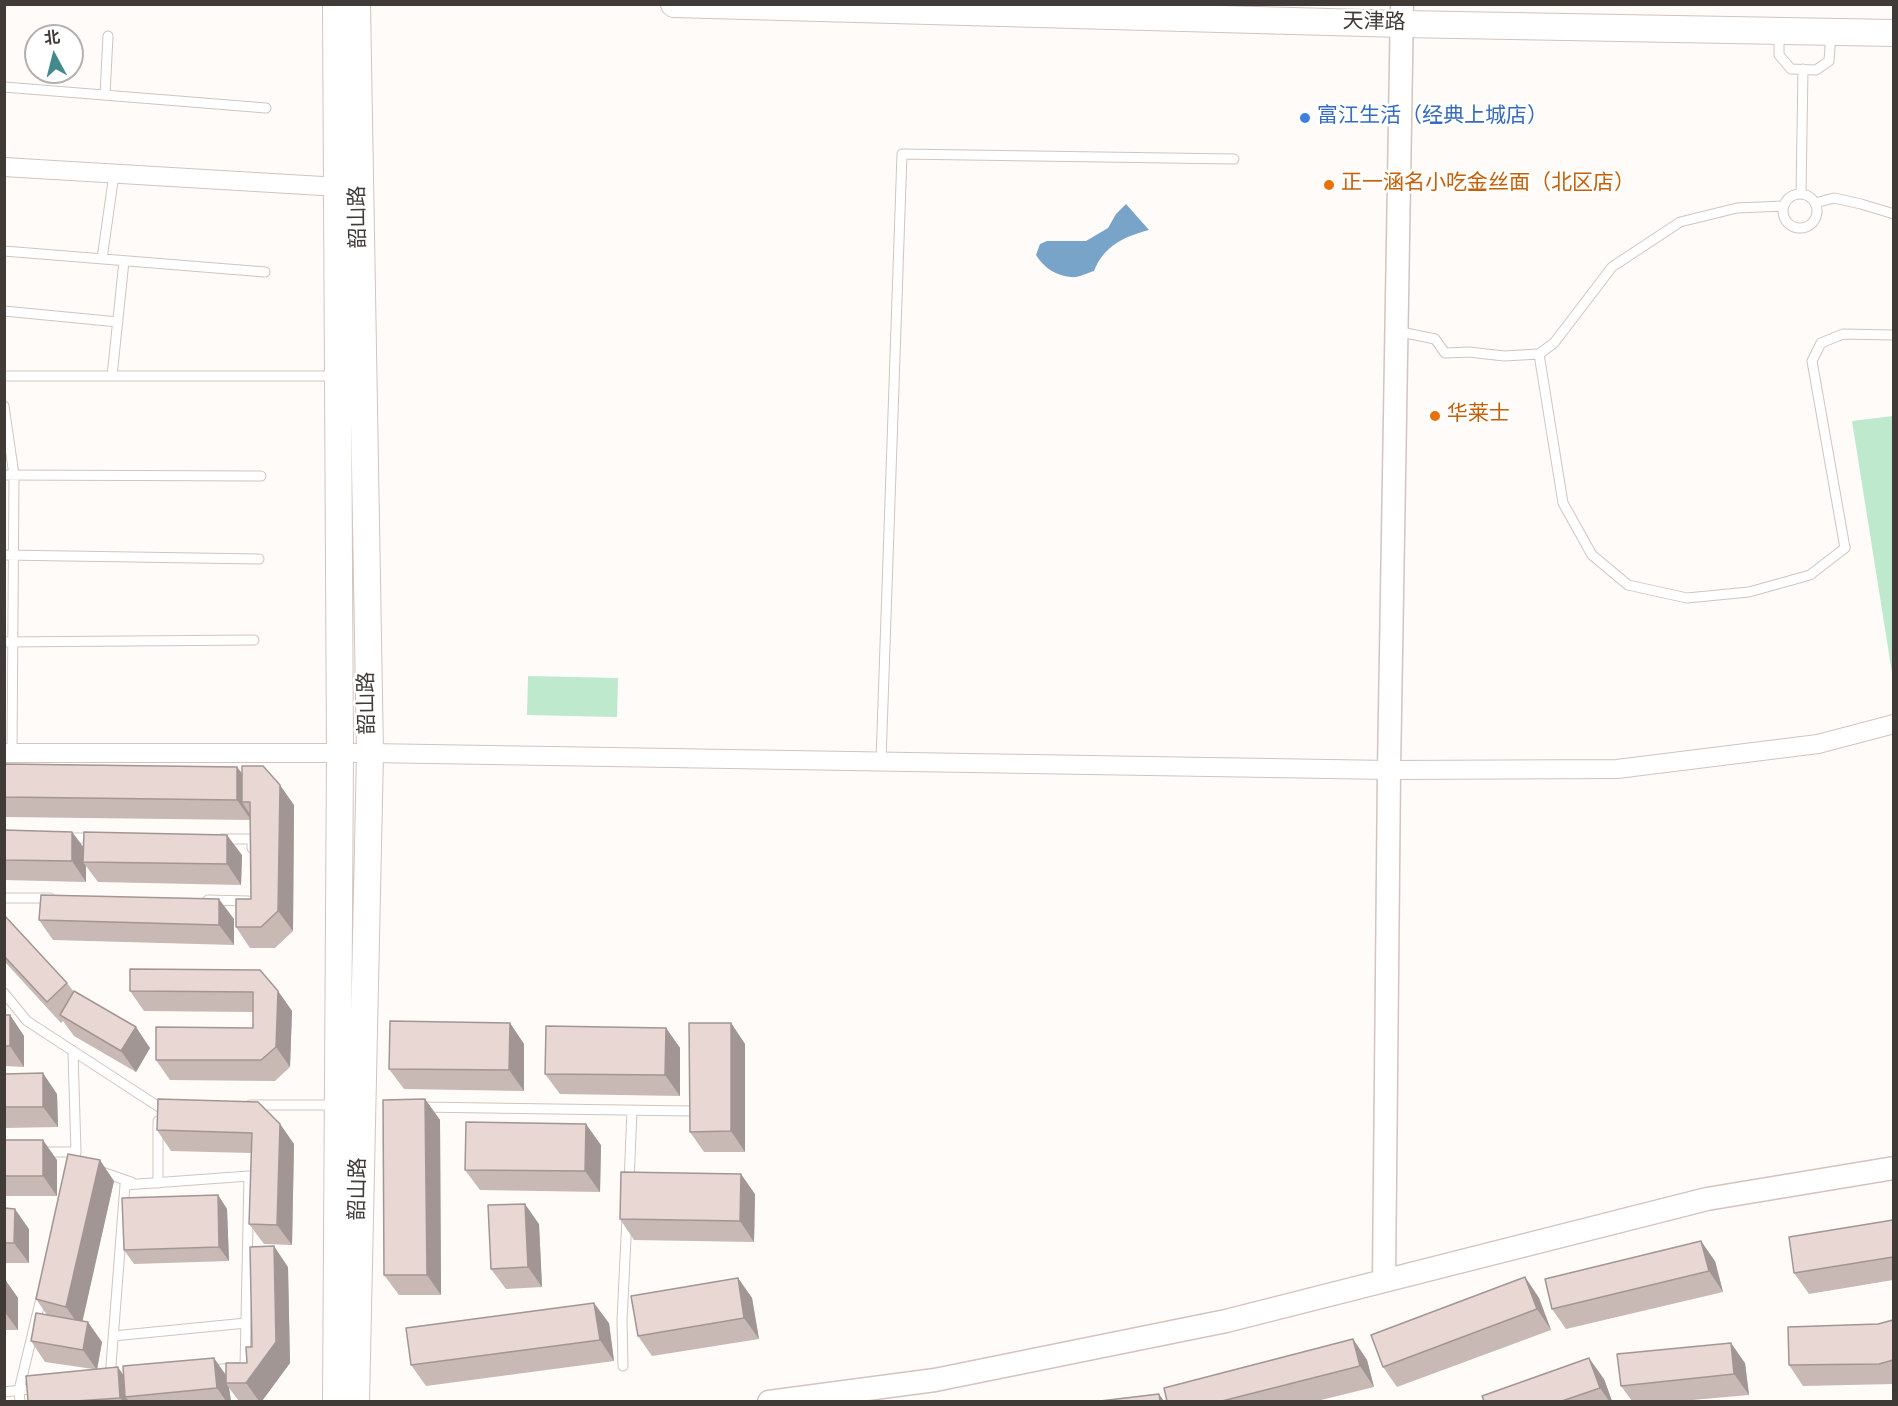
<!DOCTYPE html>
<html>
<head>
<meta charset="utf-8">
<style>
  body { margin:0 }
  #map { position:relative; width:1898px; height:1406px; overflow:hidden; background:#fefbf9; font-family:Spectral,"Noto Sans SC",serif }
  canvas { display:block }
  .frame { position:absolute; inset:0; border:6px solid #413b38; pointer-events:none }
  .north { position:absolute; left:24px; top:24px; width:60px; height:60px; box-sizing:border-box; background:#fff; border:2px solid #b3b1af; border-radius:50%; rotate:353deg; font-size:16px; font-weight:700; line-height:24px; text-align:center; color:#413b38 }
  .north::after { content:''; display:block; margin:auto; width:21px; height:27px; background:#428a8c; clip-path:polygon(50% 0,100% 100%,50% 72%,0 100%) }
</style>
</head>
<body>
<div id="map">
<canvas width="1898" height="1406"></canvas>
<div class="frame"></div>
<div class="north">北</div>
</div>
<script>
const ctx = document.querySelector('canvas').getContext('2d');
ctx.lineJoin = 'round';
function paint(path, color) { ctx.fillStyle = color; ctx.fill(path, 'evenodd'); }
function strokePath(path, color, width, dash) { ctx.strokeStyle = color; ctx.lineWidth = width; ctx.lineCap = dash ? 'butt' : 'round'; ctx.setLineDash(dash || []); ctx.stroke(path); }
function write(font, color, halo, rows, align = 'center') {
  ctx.font = font + ' Spectral,"Noto Sans SC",serif'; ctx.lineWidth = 5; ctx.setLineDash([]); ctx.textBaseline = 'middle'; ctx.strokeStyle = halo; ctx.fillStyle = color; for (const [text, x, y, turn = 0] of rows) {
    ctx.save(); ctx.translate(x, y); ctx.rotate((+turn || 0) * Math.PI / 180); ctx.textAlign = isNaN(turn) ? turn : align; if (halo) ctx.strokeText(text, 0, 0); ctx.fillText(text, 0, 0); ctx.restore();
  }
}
paint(new Path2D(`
  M 1893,416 L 1894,416 L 1893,679 L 1852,421 Z
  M 528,676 L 618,678 L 617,717 L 527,715 Z`), '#bee9cc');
paint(new Path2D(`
  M 1126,204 L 1149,230 C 1123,237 1104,246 1094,271 C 1087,273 1078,278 1071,277 C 1056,276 1043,267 1036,255 L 1040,244 L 1047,241 L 1086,241 L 1108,228 L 1116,214 Z`), '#77a4c8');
const service = new Path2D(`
  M 1779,34 L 1779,55 L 1791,69 L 1816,70 L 1829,61 L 1831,33
  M 4,87 L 266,108
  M 105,95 L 108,36
  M 1801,194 L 1803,69
  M1783 211a17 17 0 1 1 34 0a17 17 0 1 1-34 0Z
  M 1815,203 L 1834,198 L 1861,204 L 1894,214
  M 1784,206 L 1737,208 L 1680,222 L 1612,267 L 1554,343 L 1539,354 L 1563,503 L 1592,555 L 1628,585 L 1687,598 L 1749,592 L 1810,575 L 1845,548 L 1812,361 L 1821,343 L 1843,334 L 1894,335
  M 4,251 L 265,272
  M 102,259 L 114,174
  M 4,311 L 118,322
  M 1396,331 L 1435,339 L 1445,353 L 1469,352 L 1504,356 L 1539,354
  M 4,376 L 337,376
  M 112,376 L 124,261
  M 4,406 L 14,475 L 12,753
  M 4,475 L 261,476
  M 4,555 L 259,559
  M 4,642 L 254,640
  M 881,761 L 902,154 L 1234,159
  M 65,838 L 96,838
  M 221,839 L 252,839 L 252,848
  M 4,898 L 50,898
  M 208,900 L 248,901
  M 4,993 L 27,1021 L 159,1107 L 167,1107
  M 250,1105 L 335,1105
  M 419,1107 L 690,1111
  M 39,1152 L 76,1152
  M 73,1166 L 76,1152 L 73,1052
  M 99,1171 L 131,1182
  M 158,1183 L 158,1121
  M 629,1183 L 632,1110
  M 113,1336 L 246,1323
  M 623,1366 L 622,1320 L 627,1218
  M 110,1378 L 125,1185 L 249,1176 L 245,1367 L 210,1370
  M 4,1392 L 38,1388
  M 20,1402 L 19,1390 L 42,1294`);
const minor = new Path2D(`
  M 4,167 L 339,187
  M 4,753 L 370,753 L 1389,770 L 1617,769 L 1818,744 L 1894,724`);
const tertiary = new Path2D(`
  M 1384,1280 L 1389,770 L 1402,4
  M 769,1402 L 935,1380 L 1226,1321 L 1707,1199 L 1894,1168`);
const secondary = new Path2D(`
  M 674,4 L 1402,24 L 1894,33
  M 336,1402 L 340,753 L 336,4
  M 356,1402 L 370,753 L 357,4`);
strokePath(service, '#d3c4bd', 11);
strokePath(minor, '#d3c4bd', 20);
strokePath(tertiary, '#d3c4bd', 25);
strokePath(secondary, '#d3c4bd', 28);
strokePath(service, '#fff', 9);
strokePath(minor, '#fff', 18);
strokePath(tertiary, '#fff', 22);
strokePath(secondary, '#fff', 26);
paint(new Path2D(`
  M 4,764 L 237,767 L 242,773 L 294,805 L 293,931 L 275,948 L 250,948 L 236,927 L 251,899 L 251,820 L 4,817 Z
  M 4,830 L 72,832 L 84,848 L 242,855 L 241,885 L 98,882 L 86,866 L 86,882 L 4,880 Z
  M 4,915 L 67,983 L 74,992 L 150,1048 L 136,1072 L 74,1036 L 63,1021 L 61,1023 L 4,961 Z
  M 234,919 L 234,945 L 53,940 L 39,920 Z
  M 130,991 L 278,991 L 292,1011 L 290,1067 L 275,1081 L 170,1080 L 156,1060 L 253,1028 L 253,1012 L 144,1011 Z
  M 4,1015 L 10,1015 L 24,1036 L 24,1067 L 4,1066 Z
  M 510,1023 L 524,1044 L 524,1091 L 404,1089 L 389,1069 Z
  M 731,1023 L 745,1044 L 745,1152 L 704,1152 L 690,1132 Z
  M 666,1028 L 680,1048 L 680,1096 L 560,1094 L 545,1074 Z
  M 4,1074 L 57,1094 L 58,1127 L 4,1128 Z
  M 425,1099 L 440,1120 L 441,1295 L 399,1295 L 384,1275 Z
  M 280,1124 L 294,1144 L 292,1245 L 264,1244 L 249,1224 L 251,1153 L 171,1151 L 157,1130 Z
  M 4,1140 L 57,1160 L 57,1196 L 4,1196 Z
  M 601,1145 L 600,1192 L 480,1190 L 465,1170 Z
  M 114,1181 L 82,1321 L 102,1342 L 97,1369 L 124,1376 L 226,1375 L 247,1363 L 252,1347 L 288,1267 L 290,1363 L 262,1401 L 239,1401 L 229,1388 L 231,1401 L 28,1401 L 93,1369 L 45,1362 L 31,1341 L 47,1315 L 36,1299 Z
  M 755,1194 L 754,1242 L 634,1240 L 620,1219 Z
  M 218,1195 L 227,1209 L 229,1261 L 134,1264 L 124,1250 Z
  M 4,1208 L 29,1229 L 29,1263 L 4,1263 Z
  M 1893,1220 L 1893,1280 L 1809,1294 L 1794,1273 Z
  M 539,1224 L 542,1287 L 506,1289 L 491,1269 Z
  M 1715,1261 L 1723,1292 L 1566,1329 L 1552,1309 Z
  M 1525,1277 L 1539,1298 L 1551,1330 L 1397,1387 L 1383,1367 Z
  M 4,1278 L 18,1298 L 18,1330 L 4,1330 Z
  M 738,1278 L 752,1298 L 759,1339 L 652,1356 L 638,1336 Z
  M 1893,1320 L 1893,1384 L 1803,1386 L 1789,1365 L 1878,1324 Z
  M 609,1323 L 614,1361 L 426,1386 L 411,1365 Z
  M 1353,1339 L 1367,1360 L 1374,1387 L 1317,1401 L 1167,1401 Z
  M 1745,1363 L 1749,1395 L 1681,1401 L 1632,1401 L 1621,1386 Z
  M 1604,1379 L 1612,1401 L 1484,1401 Z`), '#c8b9b5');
paint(new Path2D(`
  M 237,767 L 252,788 L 242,802 L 252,817 L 251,820 L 237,800 Z
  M 280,785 L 294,805 L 293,931 L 278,911 Z
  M 72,832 L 87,852 L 83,862 L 86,866 L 86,882 L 72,861 Z
  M 227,835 L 242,855 L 241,885 L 227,864 Z
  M 219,899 L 234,919 L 234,945 L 219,925 Z
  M 278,991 L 292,1011 L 290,1067 L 276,1047 Z
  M 10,1015 L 24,1036 L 24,1067 L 10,1046 Z
  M 510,1023 L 524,1044 L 524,1091 L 509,1070 Z
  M 731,1023 L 745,1044 L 745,1152 L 731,1131 Z
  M 136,1027 L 150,1048 L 136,1072 L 121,1051 Z
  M 666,1028 L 680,1048 L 680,1096 L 665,1075 Z
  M 43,1073 L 57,1094 L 58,1127 L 43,1107 Z
  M 425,1099 L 440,1120 L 441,1295 L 427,1275 Z
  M 280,1124 L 294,1144 L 292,1245 L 277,1225 Z
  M 586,1124 L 601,1145 L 600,1192 L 585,1171 Z
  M 43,1140 L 57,1160 L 57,1196 L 43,1176 Z
  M 100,1160 L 114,1181 L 81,1328 L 66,1307 Z
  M 741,1174 L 755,1194 L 754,1242 L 740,1221 Z
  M 218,1195 L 227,1209 L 229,1261 L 219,1247 Z
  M 525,1204 L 539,1224 L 542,1287 L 528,1267 Z
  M 15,1209 L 29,1229 L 29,1263 L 14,1243 Z
  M 1701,1241 L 1715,1261 L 1723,1292 L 1709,1271 Z
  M 274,1246 L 288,1267 L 290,1363 L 262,1401 L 259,1401 L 246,1383 Z
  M 1525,1277 L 1539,1298 L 1551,1330 L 1537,1309 Z
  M 4,1278 L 18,1298 L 18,1330 L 4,1311 Z
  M 738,1278 L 752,1298 L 759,1339 L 744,1318 Z
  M 594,1303 L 609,1323 L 614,1361 L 600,1340 Z
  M 88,1322 L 102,1342 L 97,1370 L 83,1350 Z
  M 1353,1339 L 1367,1360 L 1374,1387 L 1360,1366 Z
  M 1731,1343 L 1745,1363 L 1749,1395 L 1734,1374 Z
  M 214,1358 L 228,1378 L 226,1383 L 229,1388 L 231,1401 L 226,1401 L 217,1388 Z
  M 1589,1358 L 1604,1379 L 1612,1401 L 1609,1401 L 1600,1388 Z
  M 118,1367 L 132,1388 L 125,1397 L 129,1401 L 123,1401 L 120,1398 Z
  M 1159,1394 L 1164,1401 L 1160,1401 Z`), '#a29694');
const building = new Path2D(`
  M 4,764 L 237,767 L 237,800 L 4,797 Z
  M 242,766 L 263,766 L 280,785 L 278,911 L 261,927 L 236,927 L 236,899 L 251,899 L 250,802 L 242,802 Z
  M 4,830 L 72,832 L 72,861 L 4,860 Z
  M 84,832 L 227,835 L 227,864 L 83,862 Z
  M 41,895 L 219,899 L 219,925 L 39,920 Z
  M 4,915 L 67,983 L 47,1002 L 4,956 Z
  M 130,969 L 260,970 L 278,991 L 276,1047 L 261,1060 L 156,1060 L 156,1027 L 253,1028 L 253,992 L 130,991 Z
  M 74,991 L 136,1027 L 121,1051 L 60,1015 Z
  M 4,1015 L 10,1015 L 10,1046 L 4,1046 Z
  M 390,1021 L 510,1023 L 509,1070 L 389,1069 Z
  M 689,1023 L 731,1023 L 731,1131 L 690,1132 Z
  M 546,1026 L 666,1028 L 665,1075 L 545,1074 Z
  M 43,1073 L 43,1107 L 4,1107 L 4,1074 Z
  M 158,1099 L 258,1102 L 280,1124 L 277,1225 L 249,1224 L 252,1133 L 157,1130 Z
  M 425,1099 L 427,1275 L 384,1275 L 383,1100 Z
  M 466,1122 L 586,1124 L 585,1171 L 465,1170 Z
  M 4,1140 L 43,1140 L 43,1176 L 4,1176 Z
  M 68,1154 L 100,1160 L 66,1307 L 36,1299 Z
  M 621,1172 L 741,1174 L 740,1221 L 620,1219 Z
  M 218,1195 L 219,1247 L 124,1250 L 122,1198 Z
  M 525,1204 L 528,1267 L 491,1269 L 488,1205 Z
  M 4,1208 L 15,1209 L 14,1243 L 4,1243 Z
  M 1893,1220 L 1893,1257 L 1794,1273 L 1789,1237 Z
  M 1701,1241 L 1709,1271 L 1552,1309 L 1545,1279 Z
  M 274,1246 L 276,1342 L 246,1383 L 226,1383 L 226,1363 L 247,1363 L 246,1347 L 252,1347 L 250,1247 Z
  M 1525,1277 L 1537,1309 L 1383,1367 L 1371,1335 Z
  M 738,1278 L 744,1318 L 638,1336 L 631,1296 Z
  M 594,1303 L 600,1340 L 411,1365 L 406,1328 Z
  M 36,1313 L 88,1322 L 83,1350 L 31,1341 Z
  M 1893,1320 L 1893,1360 L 1879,1364 L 1789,1365 L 1788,1327 L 1878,1324 Z
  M 1353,1339 L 1360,1366 L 1222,1401 L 1167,1401 L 1164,1388 Z
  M 1731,1343 L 1734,1374 L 1621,1386 L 1617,1354 Z
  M 214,1358 L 217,1388 L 125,1397 L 123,1366 Z
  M 1589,1358 L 1600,1388 L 1562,1401 L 1484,1401 L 1482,1396 Z
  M 118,1367 L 120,1398 L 76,1401 L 28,1401 L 26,1376 Z
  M 1159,1394 L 1160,1401 L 1100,1401 Z`);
paint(building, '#e8d7d3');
strokePath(building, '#a29694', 1.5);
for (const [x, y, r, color] of [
  [1305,118,6,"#3f7fe0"],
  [1329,185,6,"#e8710a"],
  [1435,416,6,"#e8710a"]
]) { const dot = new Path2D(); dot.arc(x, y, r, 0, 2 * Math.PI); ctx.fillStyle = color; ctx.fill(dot); strokePath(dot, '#fff', 2); }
write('21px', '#413b38', '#fff', [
  ["天津路",1374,24,1],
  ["韶山路",360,217,-91],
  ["韶山路",369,703,-91],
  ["韶山路",360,1189,-89]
]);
write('21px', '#366cbe', '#fff', [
  ["富江生活（经典上城店）",1317,118]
], 'left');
write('21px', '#c56008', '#fff', [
  ["正一涵名小吃金丝面（北区店）",1341,185],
  ["华莱士",1447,416]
], 'left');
</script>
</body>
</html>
